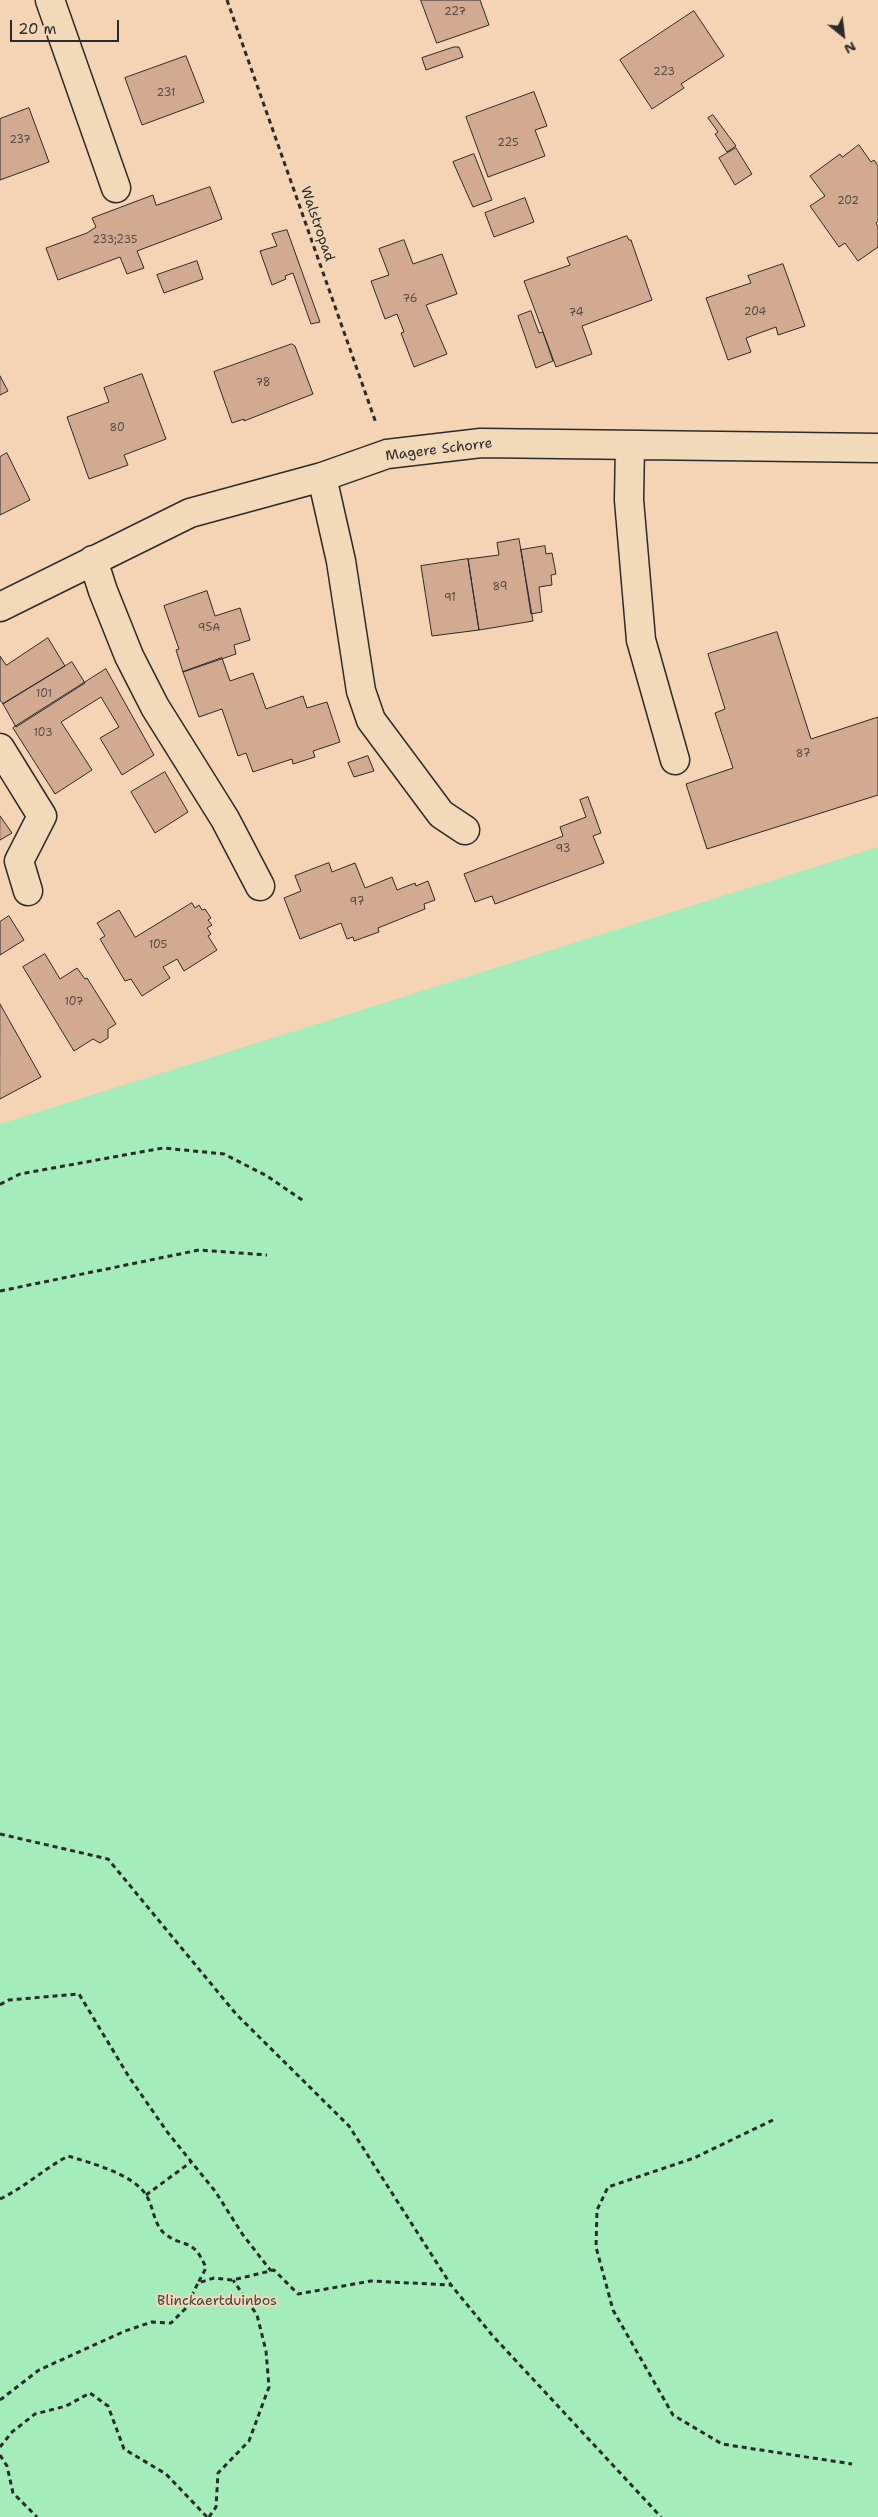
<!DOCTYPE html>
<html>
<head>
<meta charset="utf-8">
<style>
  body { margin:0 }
  #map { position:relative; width:878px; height:2517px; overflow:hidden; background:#f4d4b4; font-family:"Shantell Sans",sans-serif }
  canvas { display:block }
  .north { position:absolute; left:818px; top:10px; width:50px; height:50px; -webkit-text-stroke:4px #f2d9b9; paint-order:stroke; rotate:151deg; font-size:14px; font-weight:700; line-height:20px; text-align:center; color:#2b2b2b }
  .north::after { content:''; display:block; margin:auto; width:18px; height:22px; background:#2b2b2b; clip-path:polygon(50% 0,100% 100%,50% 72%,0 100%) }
  .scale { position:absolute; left:10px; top:20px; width:109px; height:22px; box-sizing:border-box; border:2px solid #2b2b2b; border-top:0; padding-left:6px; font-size:15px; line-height:18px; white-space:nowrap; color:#2b2b2b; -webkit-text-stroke:4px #f2d9b9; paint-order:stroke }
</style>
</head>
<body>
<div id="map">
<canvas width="878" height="2517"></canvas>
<div class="north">N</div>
<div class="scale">20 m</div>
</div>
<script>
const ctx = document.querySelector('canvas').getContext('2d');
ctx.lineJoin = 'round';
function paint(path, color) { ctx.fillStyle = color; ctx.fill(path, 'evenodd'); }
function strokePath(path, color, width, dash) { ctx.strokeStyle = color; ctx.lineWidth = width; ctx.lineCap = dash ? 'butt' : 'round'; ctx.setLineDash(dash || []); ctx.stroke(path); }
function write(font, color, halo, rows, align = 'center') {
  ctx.font = font + ' "Shantell Sans",sans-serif'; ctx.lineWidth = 4; ctx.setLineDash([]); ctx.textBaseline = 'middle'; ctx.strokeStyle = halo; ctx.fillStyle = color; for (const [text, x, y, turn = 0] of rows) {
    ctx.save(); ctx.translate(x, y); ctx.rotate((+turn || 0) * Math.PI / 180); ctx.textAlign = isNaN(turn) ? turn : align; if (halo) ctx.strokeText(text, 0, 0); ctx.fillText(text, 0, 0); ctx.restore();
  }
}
paint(new Path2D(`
  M 878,847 L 878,2517 L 0,2517 L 0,1124 Z`), '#a4edbb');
const building = new Path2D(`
  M 421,0 L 480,0 L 489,25 L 437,43 Z
  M 694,11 L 724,56 L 681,84 L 684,88 L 652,109 L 620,60 Z
  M 454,47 L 459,47 L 463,57 L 426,70 L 422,58 Z
  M 186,56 L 204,102 L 142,125 L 125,78 Z
  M 534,92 L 547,126 L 535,130 L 545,156 L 488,177 L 466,117 Z
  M 29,108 L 49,162 L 0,180 L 0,119 Z
  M 713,115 L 736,146 L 727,152 L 715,134 L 718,132 L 708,118 Z
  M 859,145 L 871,162 L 874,160 L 878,166 L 878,221 L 876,223 L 878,227 L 878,247 L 858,261 L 845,243 L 839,247 L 810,206 L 825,196 L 810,176 L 840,154 L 842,157 Z
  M 736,148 L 752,174 L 735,185 L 719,158 Z
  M 474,154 L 492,200 L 473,207 L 453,162 Z
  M 210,187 L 222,219 L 137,251 L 144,268 L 127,274 L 120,257 L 58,280 L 46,248 L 87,233 L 96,227 L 92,218 L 153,195 L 156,205 Z
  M 525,198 L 534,222 L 494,237 L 485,213 Z
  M 287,230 L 320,322 L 311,324 L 293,273 L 285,276 L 286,279 L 272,285 L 260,251 L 277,246 L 272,234 Z
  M 627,236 L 629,240 L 631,240 L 652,300 L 582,326 L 592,354 L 556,367 L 524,281 L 570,265 L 567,258 Z
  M 404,240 L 413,264 L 442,254 L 457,294 L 426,305 L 447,354 L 414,367 L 401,333 L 404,332 L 397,314 L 385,319 L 371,281 L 389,275 L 379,249 Z
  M 197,261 L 203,279 L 164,293 L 157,275 Z
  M 783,264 L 805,326 L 778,335 L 776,327 L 746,338 L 751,352 L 728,360 L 706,298 L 751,283 L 748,276 Z
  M 531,311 L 539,333 L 543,332 L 553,361 L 536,368 L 518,316 Z
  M 292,344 L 295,346 L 313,394 L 244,421 L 244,419 L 232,423 L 214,372 Z
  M 142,374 L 166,439 L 124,455 L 128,465 L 89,479 L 67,417 L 109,402 L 104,388 Z
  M 0,376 L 8,391 L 0,395 Z
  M 7,453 L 30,500 L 0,515 L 0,457 Z
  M 519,539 L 533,621 L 479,630 L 468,559 L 499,555 L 497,543 Z
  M 545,546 L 546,554 L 552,553 L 556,574 L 551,575 L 552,585 L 539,587 L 542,612 L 531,614 L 521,550 Z
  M 468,559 L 479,630 L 432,636 L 421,566 Z
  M 207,591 L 215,616 L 240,608 L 250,640 L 234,645 L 236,654 L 183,672 L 176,650 L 179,649 L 164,606 Z
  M 777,632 L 811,739 L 878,717 L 878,795 L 707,849 L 686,784 L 733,768 L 715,713 L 725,709 L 708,654 Z
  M 48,638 L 65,666 L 3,704 L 0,700 L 0,656 L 6,665 Z
  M 222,658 L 230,681 L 253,673 L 266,709 L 303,696 L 307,708 L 327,702 L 340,742 L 313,751 L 315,757 L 293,764 L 292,759 L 253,772 L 246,753 L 238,756 L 222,709 L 199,717 L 183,672 Z
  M 72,662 L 85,683 L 16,727 L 3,704 Z
  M 106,669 L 154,755 L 122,775 L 100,738 L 119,727 L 101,697 L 61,722 L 92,770 L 55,794 L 13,728 Z
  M 368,756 L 374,771 L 354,777 L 348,763 Z
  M 165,772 L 188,812 L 155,833 L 131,792 Z
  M 588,797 L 601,833 L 593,836 L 604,863 L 495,904 L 492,896 L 475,902 L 464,874 L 563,836 L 560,827 L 586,817 L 580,800 Z
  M 0,816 L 12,833 L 0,840 Z
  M 329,863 L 332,872 L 355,863 L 365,888 L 392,877 L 397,890 L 415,883 L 416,886 L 428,881 L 435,900 L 424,904 L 425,909 L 378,928 L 379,932 L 354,941 L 353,937 L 347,939 L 341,923 L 300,939 L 284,898 L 301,891 L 295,876 Z
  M 192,903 L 195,908 L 199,905 L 202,910 L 205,909 L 211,918 L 208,920 L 212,925 L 207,928 L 211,934 L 208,936 L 217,950 L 184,971 L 177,959 L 163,967 L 170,978 L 142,996 L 131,979 L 125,981 L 100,939 L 105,936 L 97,923 L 119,910 L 135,937 Z
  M 9,916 L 24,940 L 0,955 L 0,922 Z
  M 45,954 L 60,979 L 77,968 L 85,979 L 87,978 L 116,1024 L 108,1029 L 108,1038 L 100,1043 L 93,1039 L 74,1051 L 23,967 Z
  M 0,1004 L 41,1077 L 0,1099 Z`);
paint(building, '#d1aa91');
strokePath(building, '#2b2b2b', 1);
const minor = new Path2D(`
  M 50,0 L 116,188
  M 630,445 L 629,500 L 641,640 L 675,760
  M 322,477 L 341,561 L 361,691 L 371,720 L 441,814 L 465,830
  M 93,560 L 103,591 L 129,656 L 155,707 L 225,819 L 260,886
  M 0,607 L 190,513 L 322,477 L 387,454 L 481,443 L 878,448
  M 0,748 L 42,816 L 19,861 L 28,891`);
strokePath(minor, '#2b2b2b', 31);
strokePath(new Path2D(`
  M 227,0 L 376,423
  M 0,1184 L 20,1174 L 163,1148 L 224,1154 L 267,1176 L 305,1202
  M 0,1291 L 199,1250 L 267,1255
  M 0,1834 L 108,1859 L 236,2014 L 349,2126 L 451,2285 L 492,2335 L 661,2517
  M 0,2005 L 9,2000 L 79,1994 L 129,2077 L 168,2133 L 215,2191 L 243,2235 L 271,2271
  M 773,2120 L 694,2158 L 608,2187 L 597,2210 L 596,2247 L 613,2310 L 673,2415 L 722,2444 L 852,2464
  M 146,2195 L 191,2162
  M 0,2199 C 25,2187 44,2169 68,2156 C 91,2163 133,2174 146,2195 C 154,2207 153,2223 164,2233 C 183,2249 193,2236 206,2268 L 198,2283
  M 0,2400 L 39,2370 L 125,2331 L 152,2322 L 171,2323 L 185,2309 L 198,2283 L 214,2278 L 233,2280 L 274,2270 L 298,2294 L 371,2281 L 451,2285
  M 0,2447 L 12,2432 L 35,2414 L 66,2406 L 90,2393 L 108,2406 L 124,2449 L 166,2474 L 207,2517
  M 0,2455 L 7,2466 L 13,2493 L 37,2517
  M 209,2517 L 216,2507 L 218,2473 L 249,2441 L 269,2387 L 266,2351 L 257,2315 L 233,2280`), '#2b2b2b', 3, [5, 4]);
strokePath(minor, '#f2d9b9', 28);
write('11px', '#544b44', null, [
  ["227",455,12],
  ["223",664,72],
  ["231",166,93],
  ["237",20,140],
  ["225",508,143],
  ["202",848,201],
  ["233;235",115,240],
  ["76",410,299],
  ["204",755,312],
  ["74",576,313],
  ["78",263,383],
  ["80",117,428],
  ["89",500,587],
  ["91",450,598],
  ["95A",209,628],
  ["101",44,694],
  ["103",43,733],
  ["87",803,754],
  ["93",563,849],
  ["97",357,902],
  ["105",158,945],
  ["107",74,1002]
]);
write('14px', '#2b2b2b', '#f2d9b9', [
  ["Walstropad",317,224,71],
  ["Magere Schorre",439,450,-7]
]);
write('14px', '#3d4841', '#f2d9b9', [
  ["Blinckaertduinbos",217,2301]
]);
</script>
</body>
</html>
